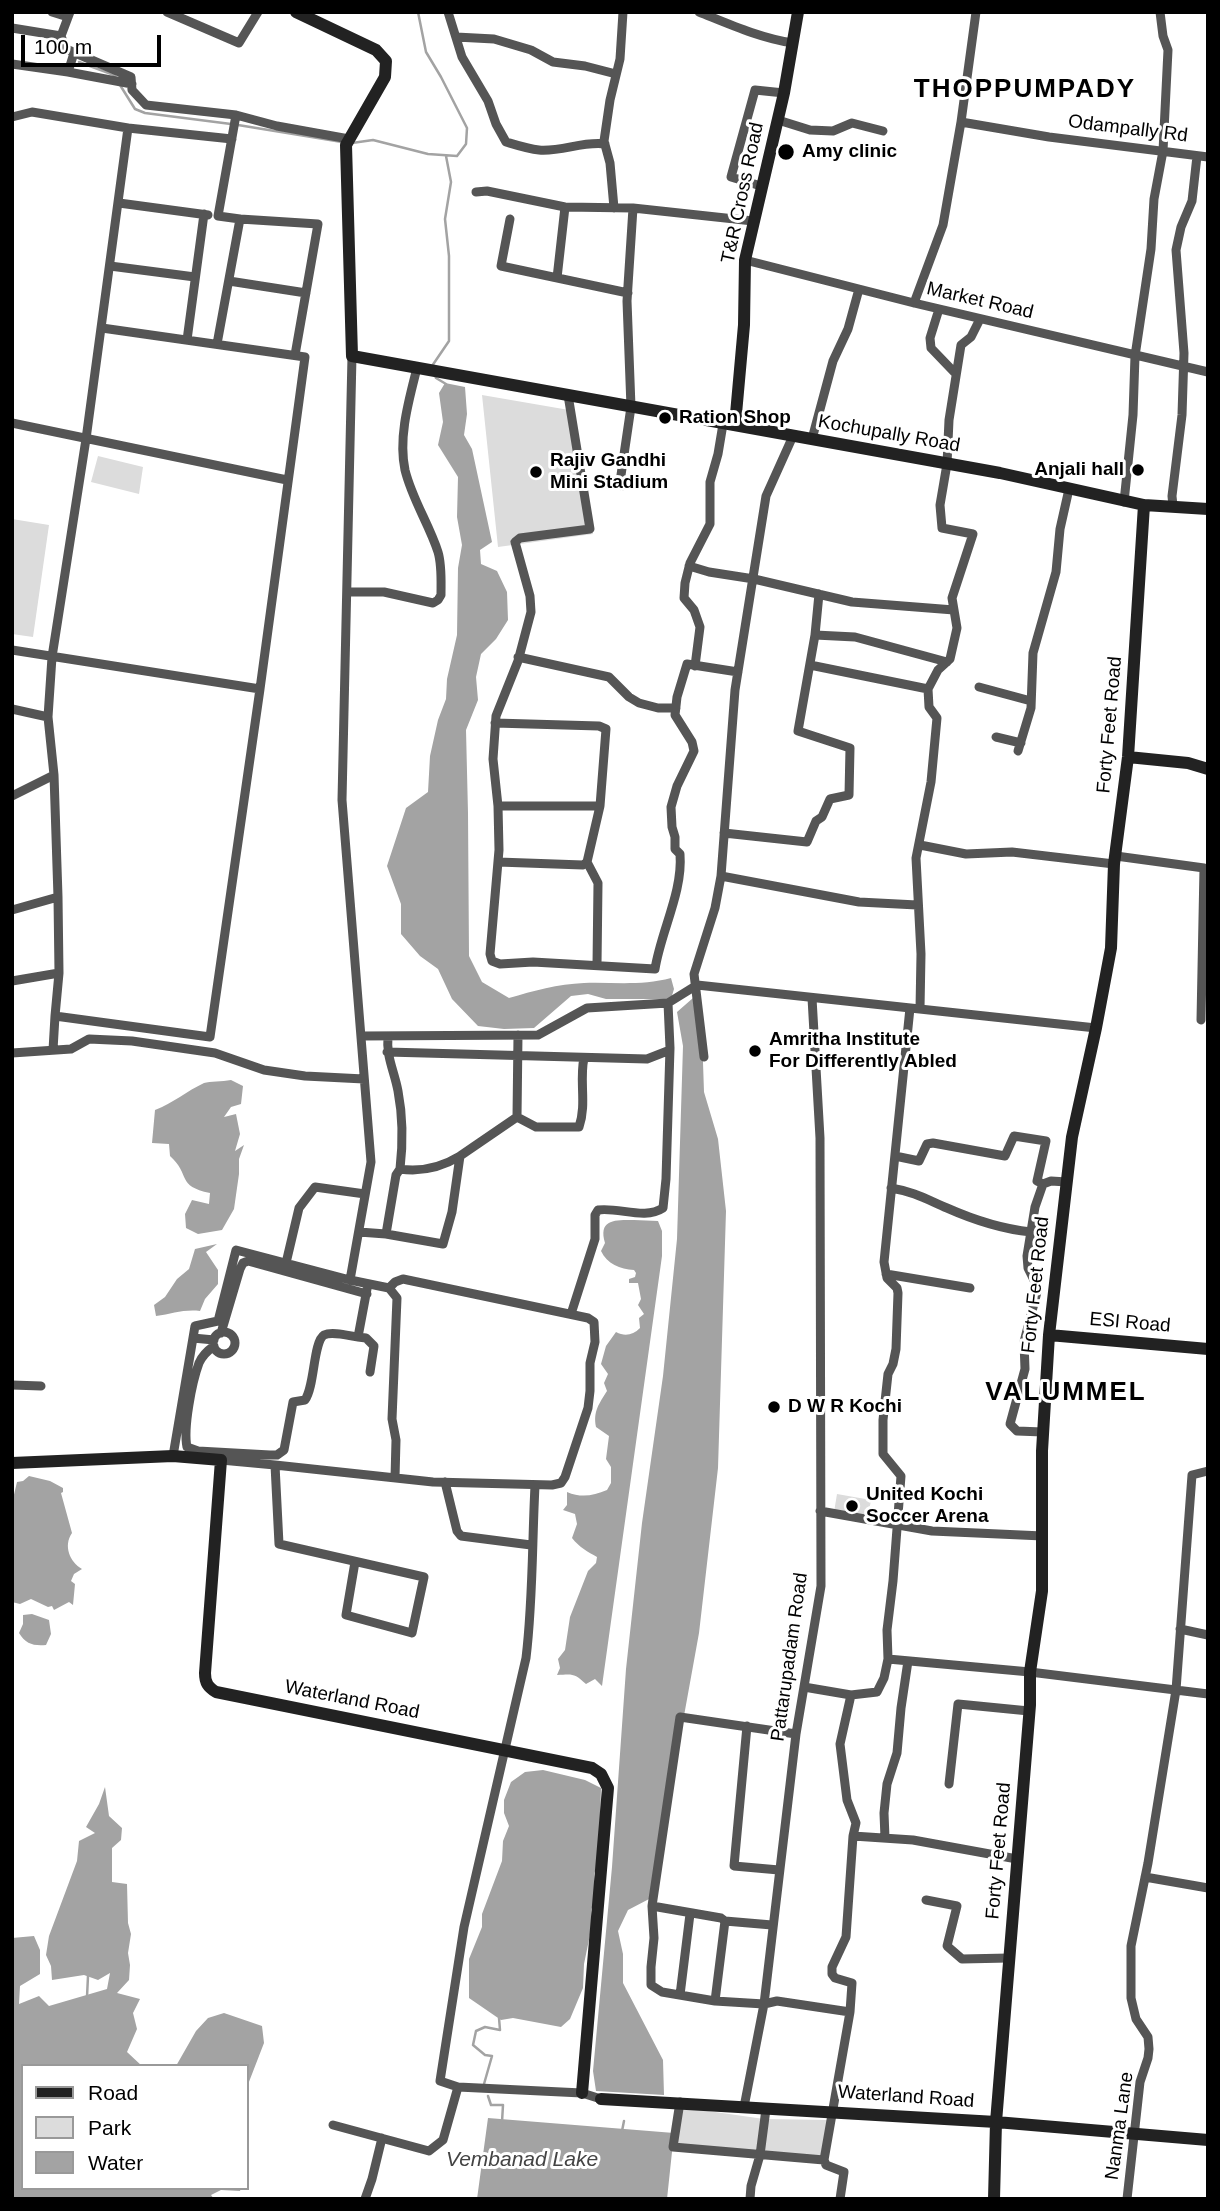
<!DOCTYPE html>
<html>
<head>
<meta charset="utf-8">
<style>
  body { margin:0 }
  #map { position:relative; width:1220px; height:2211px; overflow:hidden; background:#fff; font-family:Arial,sans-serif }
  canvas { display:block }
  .frame { position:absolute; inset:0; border:14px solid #000; pointer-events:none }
  .legend { position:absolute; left:21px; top:2064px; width:228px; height:126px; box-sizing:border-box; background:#fff; border:2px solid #999; margin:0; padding:9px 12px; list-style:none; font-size:21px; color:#000 }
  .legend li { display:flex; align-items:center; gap:14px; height:35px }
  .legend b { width:35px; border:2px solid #999 }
  .scale { position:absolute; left:21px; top:35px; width:140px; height:32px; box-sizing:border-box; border:4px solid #000; border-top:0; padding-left:9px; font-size:21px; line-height:24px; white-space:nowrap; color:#000; -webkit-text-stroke:5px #fff; paint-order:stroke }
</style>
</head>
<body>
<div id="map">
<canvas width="1220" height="2211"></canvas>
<div class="frame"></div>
<ul class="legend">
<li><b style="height:9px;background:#222"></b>Road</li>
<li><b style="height:19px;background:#dcdcdc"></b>Park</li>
<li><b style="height:19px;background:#a3a3a3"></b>Water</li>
</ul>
<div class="scale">100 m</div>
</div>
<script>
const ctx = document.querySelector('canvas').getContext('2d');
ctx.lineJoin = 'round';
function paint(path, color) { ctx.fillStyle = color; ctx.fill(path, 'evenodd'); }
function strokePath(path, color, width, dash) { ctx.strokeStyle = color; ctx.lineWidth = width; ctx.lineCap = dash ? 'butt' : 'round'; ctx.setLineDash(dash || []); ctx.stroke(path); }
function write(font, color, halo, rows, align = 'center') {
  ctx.font = font + ' Arial,sans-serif'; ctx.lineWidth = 6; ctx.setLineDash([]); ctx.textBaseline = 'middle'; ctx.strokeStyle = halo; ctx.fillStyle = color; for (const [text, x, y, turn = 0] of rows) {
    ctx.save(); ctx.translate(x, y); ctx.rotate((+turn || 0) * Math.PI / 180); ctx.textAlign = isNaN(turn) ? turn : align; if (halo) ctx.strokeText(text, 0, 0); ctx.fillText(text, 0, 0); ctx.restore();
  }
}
paint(new Path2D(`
  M 482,395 L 569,410 L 593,534 L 498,547 Z
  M 98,456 L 143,467 L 139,494 L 91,482 Z
  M 12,519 L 49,525 L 33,637 L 12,634 Z
  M 837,1494 L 871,1500 L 868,1517 L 834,1512 Z
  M 680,2107 L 764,2119 L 828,2120 L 822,2157 L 676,2146 Z`), '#dcdcdc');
paint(new Path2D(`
  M 445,383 L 465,387 L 467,414 L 464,435 L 472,449 L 492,542 L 480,550 L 481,564 L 497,571 L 507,592 L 508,620 L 496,639 L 481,654 L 476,677 L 478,700 L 466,730 L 468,813 L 469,956 L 482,982 L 509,998 C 533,991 558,984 584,983 C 613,982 642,986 671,978 L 674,989 L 671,999 L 606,999 L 588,994 L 571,996 L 534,1028 L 504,1029 L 478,1026 L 452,999 L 438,969 L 420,956 L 401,934 L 401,904 L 387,866 L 406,808 L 428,792 L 430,756 L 438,720 L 446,699 L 447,679 L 457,635 L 458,568 L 462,545 L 457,517 L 458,477 L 438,445 L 443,422 L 439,393 Z
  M 693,998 L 702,1033 L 704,1092 L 718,1139 L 726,1211 L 718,1468 L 699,1633 L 651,1898 L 628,1910 L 618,1931 L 623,1954 L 623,1983 L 663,2060 L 664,2095 L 596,2091 L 593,2071 L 612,1867 L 626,1669 L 642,1523 L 663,1376 L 677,1239 L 683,1046 L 677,1012 Z
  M 231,1080 L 243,1086 L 241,1104 L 231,1107 L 224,1117 L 236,1114 L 240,1134 L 235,1151 L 244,1145 L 239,1159 L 239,1174 L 234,1209 L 222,1230 L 198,1234 L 186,1228 L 185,1214 L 192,1200 L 209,1204 L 210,1193 C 176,1186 191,1175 170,1156 L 169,1144 L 152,1143 L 155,1110 C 173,1103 187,1091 204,1083 C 210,1081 222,1082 231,1080 Z
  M 634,1220 L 658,1221 L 662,1231 L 662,1256 L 602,1686 L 595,1679 L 586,1684 C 574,1673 573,1674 557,1675 L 560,1668 L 558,1659 L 565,1650 L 570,1617 L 588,1571 L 596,1563 L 597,1557 C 588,1552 579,1547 572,1538 L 577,1524 L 575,1514 L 563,1510 L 567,1505 L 567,1492 C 581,1498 593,1496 607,1490 L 611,1483 L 611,1467 L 606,1459 L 609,1436 L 596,1427 C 593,1411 599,1404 607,1391 L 604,1383 L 608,1374 L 601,1364 L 606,1346 L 616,1332 C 625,1337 633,1335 640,1328 L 639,1318 L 644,1314 L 638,1305 L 641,1299 L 638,1283 L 629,1283 L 629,1279 L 635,1277 L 636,1273 L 634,1270 C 620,1269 607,1264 601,1251 L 605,1243 C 598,1219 615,1220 634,1220 Z
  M 217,1244 L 206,1252 L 218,1270 L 218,1284 L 205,1299 L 200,1311 C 184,1309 172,1314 156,1316 L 154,1305 L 165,1297 L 177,1279 L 189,1269 L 195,1249 Z
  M 29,1476 L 50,1481 L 63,1488 L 63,1492 L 61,1493 L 72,1533 C 63,1546 70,1562 82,1569 L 74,1574 L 71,1581 L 75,1584 L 73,1605 L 69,1602 L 54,1610 L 52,1606 L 48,1607 L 31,1599 L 20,1604 L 12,1602 L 12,1503 L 17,1482 L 23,1481 Z
  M 32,1614 L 49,1620 L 51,1634 L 46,1645 C 33,1646 26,1644 19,1633 L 23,1624 L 23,1615 Z
  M 543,1770 L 585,1780 L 601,1788 L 599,1859 L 594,1874 L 595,1899 L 591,1910 L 592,1925 L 584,1964 L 583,1988 L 570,2019 L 561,2027 L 513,2018 L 501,2020 L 469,1998 L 469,1959 L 482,1927 L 482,1914 L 502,1861 L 503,1841 L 509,1826 L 504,1813 L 504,1800 L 511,1782 L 525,1772 Z
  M 105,1787 L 109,1816 L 122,1828 L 121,1840 L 112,1848 L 112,1882 L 127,1884 L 128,1923 L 131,1934 L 128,1953 L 130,1965 L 129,1980 L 117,1993 L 140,1999 L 133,2013 L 137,2029 L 127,2052 L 142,2066 L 23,2066 L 23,2188 L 241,2188 L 240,2191 L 221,2190 L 211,2195 L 214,2199 L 12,2199 L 12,1938 L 34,1936 L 40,1950 L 40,1974 L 20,1986 L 19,2004 L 39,1996 L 49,2006 L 107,1989 L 110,1973 L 98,1980 L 84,1975 L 52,1980 L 51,1966 L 46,1955 L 49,1936 L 77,1861 L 79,1841 L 95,1833 L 86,1827 L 99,1804 Z
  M 224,2013 L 262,2026 L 264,2043 L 247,2087 L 247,2066 L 176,2066 L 196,2031 L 208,2018 Z
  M 488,2118 L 674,2133 L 667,2199 L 477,2199 Z`), '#a3a3a3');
strokePath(new Path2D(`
  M 79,62 L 114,75 L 117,79
  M 120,85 L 135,109 L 145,113 L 231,124
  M 238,125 L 342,142
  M 352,143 L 373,140 L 428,154 L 457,156 L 466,144 L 467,128 L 441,77 L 426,52 L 418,12
  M 432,366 L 449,341 L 449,256 L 445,219 L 451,182 L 446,156
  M 435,375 L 436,378 L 446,384
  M 87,1997 L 88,1976
  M 484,2084 L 492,2056 L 485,2055 L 473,2045 L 476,2031 L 485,2027 L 500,2030 L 499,2018
  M 488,2096 L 491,2105 L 503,2105 L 502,2122
  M 622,2131 L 624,2121`), '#a3a3a3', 2.5);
strokePath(new Path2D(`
  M 52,12 L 68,17
  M 70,12 L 61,36 L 66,49 L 131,77 L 132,90 L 146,105 L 236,115 L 277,126 L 349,139
  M 167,12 L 239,43 L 258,12
  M 448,12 L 462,57 L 488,101 L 496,124 L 506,142 C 516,145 528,149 539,150 C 561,152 583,141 605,144
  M 699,12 C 729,24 760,38 793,43
  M 12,28 L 61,36
  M 456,37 L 494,39 L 531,50 L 553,62 L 585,66 L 616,74
  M 12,64 L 68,72 L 74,53
  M 68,72 L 132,84
  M 12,117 L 32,112 L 128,128 L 86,439 L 52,657 L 48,717 L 54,775 L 58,897 L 59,973 L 55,1016 L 210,1037 L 260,689 L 305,357 L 102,328
  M 778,120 L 810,130 L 833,131 L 852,123 L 883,131
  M 961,122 L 1049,137 L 1208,157
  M 128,128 L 232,139
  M 761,186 L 731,177 L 755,90 L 784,93
  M 476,192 L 487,191 L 565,207 L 633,208 L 753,221
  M 119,203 L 208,215
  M 614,208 L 610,163 L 604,141 L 610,100 L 620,59 L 623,12
  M 240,219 L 318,224 L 295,355
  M 510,219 L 501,266 L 628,293
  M 745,260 L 914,303 L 1208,372
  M 110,266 L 195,277
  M 557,278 L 565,207
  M 229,281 L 306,293
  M 914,303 L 943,225 L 961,122 L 976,12
  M 939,309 L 930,338 L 931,348 L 955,373
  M 187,340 L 204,214
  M 217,344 L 240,219 L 218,216 L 236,115
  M 568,395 L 590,529 L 520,538 L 515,542 L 530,596 L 531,612 L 518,661 L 496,716 L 493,759 L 498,806 L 499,850 L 490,954 L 492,961 L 500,964 L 533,962 L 655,969 C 661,931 683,892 680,854 L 675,849 L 675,837 L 672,827 L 671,807 L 677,786 L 694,751 L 692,742 L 675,715 L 677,697 L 687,664 L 738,672
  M 12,423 L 287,480
  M 812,439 L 833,361 L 848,329 L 859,289
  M 622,486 L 621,475 L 631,407 L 627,301 L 633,208
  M 1124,502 L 1133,415 L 1135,356 L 1151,249 L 1154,199 L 1163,151 L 1168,50 L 1163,36 L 1160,12
  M 1173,506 L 1172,496 L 1182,415 L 1184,353 L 1176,250 L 1181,227 L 1192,201 L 1197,156
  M 689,566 L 709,572 L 754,579 L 852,602 L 954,610
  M 347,592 L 384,592 L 433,603 L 438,600 L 441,595 C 441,581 442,565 438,552 C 429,524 412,499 405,470 C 398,437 409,400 417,368
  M 819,594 L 815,635 L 855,637 L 947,662
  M 12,650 L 260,689
  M 518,657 L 609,677 L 629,697 L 639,703 L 658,708 L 676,708
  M 810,665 L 928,689
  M 695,666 L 700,627 L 694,610 L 684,598 L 685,583 L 690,563 L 710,524 L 710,482 L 718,454 L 723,424
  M 979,687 L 1031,701
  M 12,709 L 48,717
  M 495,723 L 599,726 L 606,729 L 600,806 L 498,806
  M 996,737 L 1021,743
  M 1018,751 L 1031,708 L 1033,653 L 1056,572 L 1060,529 L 1069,489
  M 12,796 L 54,775
  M 724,833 L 807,842 L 816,821 L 822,817 L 830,799 L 849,795 L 850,748 L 798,731 L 815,635
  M 920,845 L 966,854 L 1012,852 L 1114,864
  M 1116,856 L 1204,868 L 1201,1020
  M 498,862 L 583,865 L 587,862 L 600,806
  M 587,862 L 598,883 L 597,965
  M 721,876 L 859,902 L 917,905
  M 12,910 L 58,897
  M 12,981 L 59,973
  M 910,1008 L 884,1262 L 887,1278 L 897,1288 L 898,1293 L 896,1349 L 893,1364 L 888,1374 L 883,1420 L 883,1454 L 901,1476 L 893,1581 L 887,1630 L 888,1659 L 1030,1672 L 1208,1694
  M 920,1009 L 921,954 L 916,858 L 931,782 L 937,718 L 929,707 L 928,689 L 938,670 L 950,659 L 957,628 L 952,598 L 973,534 L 942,528 L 940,505 L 947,464 L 949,420 L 961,345 L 971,337 L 980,319
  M 361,1036 L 538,1035 L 587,1008 L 668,1003 L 697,985 L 1096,1028
  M 388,1036 C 386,1057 394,1070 398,1091 C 403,1117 403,1143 400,1169
  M 53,1050 L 55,1016
  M 387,1052 L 647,1059 L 670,1050
  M 12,1053 L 71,1049 L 89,1039 L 132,1041 L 215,1053 L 264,1070 L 305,1076 L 364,1079
  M 704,1057 L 694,974 L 715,908 L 721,876 L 735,690 L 766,496 L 793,436
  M 517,1117 L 536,1127 L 579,1127 C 587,1104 579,1081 584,1058
  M 460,1156 L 517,1117 L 518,1035
  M 895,1156 L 919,1161 L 927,1144 L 933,1143 L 1005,1156 L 1014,1136 L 1046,1141 L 1037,1181 L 1043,1184
  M 891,1188 C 915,1192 926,1199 947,1208 C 974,1220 1002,1229 1031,1232
  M 359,1232 L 386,1234 L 396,1175 L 400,1169 C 421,1172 442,1167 460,1156 L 452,1212 L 443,1244 L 386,1234
  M 286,1263 L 299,1208 L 315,1187 L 365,1194
  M 886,1274 L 970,1288
  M 350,1280 L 389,1288 L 397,1298 L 392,1419 L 396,1440 L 395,1478
  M 367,1289 L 358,1337 L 366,1338 L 374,1346 L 370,1372
  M 571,1314 L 595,1239 L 595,1215 L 598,1210 C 619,1207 645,1220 663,1208 L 666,1179 L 670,1048 L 668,1003
  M213 1343a11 11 0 1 1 22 0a11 11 0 1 1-22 0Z
  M 221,1333 L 240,1269 L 243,1263 L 248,1261 L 367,1294
  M 193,1338 L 214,1340
  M 214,1346 C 207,1351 202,1356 199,1363 C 192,1382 183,1428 187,1447 L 198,1451 L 270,1455 L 277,1455 L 284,1450 L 293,1402 L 305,1400 C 315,1386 313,1342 324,1335 C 332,1331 350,1336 358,1337
  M 12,1385 L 41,1386
  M 1043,1432 L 1017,1431 L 1010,1424 L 1025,1369 L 1024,1342 L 1038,1288 L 1028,1268 L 1027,1256 L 1035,1207 L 1043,1184 L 1051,1181 L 1067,1182
  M 173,1456 L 195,1326 L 218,1321 L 236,1250 L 350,1280 L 371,1162 L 342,800 L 352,356
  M 221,1460 L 275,1465 L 279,1544 L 424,1577 L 412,1633 L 346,1615 L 355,1562
  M 275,1465 L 433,1482 L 552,1485 L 561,1483 L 565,1477 L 588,1408 L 590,1391 L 590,1363 L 595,1342 L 594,1322 L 588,1318 L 403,1279 L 395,1282 L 389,1288
  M 445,1482 L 457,1531 L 461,1536 L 531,1545
  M 535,1486 C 532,1543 533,1601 526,1658 L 464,1927 L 440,2081 L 458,2087 L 582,2093 L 601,2099
  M 820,1511 L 932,1531 L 1043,1536
  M 1180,1629 L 1208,1635
  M 804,1687 L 851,1695 L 877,1692 L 884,1678 L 888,1659
  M 851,1695 L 840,1744 L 847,1800 L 856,1823 L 853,1836
  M 747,1726 L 734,1866 L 779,1870
  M 949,1784 L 958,1704 L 1029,1711
  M 885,1838 L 884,1813 L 887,1784 L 897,1753 L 901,1708 L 908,1661
  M 1145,1877 L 1208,1888
  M 926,1900 L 957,1906 L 947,1946 L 962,1959 L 1009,1958
  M 652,1906 L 680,1717 L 796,1734
  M 680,1995 L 690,1914
  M 715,2001 L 725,1921
  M 850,2012 L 852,1983 L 835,1978 L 832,1974 L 832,1967 L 846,1937 L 853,1836 L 913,1840 L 1017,1859
  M 680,2102 L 673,2147 L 824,2160 L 850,2012 L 777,2001 L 764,2004 L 715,2001 L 662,1992 L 651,1985 L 651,1967 L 654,1938 L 652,1906 L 721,1918 L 725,1921 L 772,1925
  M 744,2107 L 764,2004 L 796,1734 L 821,1586 L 820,1138 L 812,998
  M 333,2125 L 429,2151 L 443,2140 L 458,2087
  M 824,2160 L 826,2165 L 844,2172 L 840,2199
  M 365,2199 L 372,2179 L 382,2138
  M 750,2199 L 751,2186 L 760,2155 L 766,2109
  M 1127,2199 L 1140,2082 L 1148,2058 L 1149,2049 L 1148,2037 L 1136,2019 L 1131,1998 L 1131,1946 L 1148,1863 L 1176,1690 L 1192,1475 L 1208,1471`), '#555', 9);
strokePath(new Path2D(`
  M 296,12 L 376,50 L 386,61 L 385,77 L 346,145 L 352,356 L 1000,473 L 1144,505 L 1208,509
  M 735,425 L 744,325 L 745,260 L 784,93 L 798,12
  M 1128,757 L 1188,763 L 1208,769
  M 1049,1335 L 1208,1349
  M 12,1463 L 173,1456 L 221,1460 L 205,1673 C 205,1683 208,1687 216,1692 L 592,1768 L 601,1774 L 608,1788 L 582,2093
  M 601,2099 L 996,2122 L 1208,2140
  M 994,2199 L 996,2122 L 1030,1705 L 1030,1672 L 1042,1591 L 1042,1451 L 1049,1335 L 1072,1137 L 1096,1028 L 1111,948 L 1114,864 L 1128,757 L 1144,505`), '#222', 12);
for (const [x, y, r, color] of [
  [786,152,9,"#000"],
  [665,418,7,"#000"],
  [1138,470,7,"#000"],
  [536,472,7,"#000"],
  [755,1051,7,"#000"],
  [774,1407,7,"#000"],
  [852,1506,7,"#000"]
]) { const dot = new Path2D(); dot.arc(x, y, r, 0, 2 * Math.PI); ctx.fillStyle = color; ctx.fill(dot); strokePath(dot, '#fff', 2.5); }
write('19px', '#000', '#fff', [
  ["Odampally Rd",1128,129,7],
  ["T&R Cross Road",743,193,-78],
  ["Market Road",980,301,13],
  ["Kochupally Road",889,434,10],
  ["Forty Feet Road",1110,725,-85],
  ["Forty Feet Road",1036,1285,-84],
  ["ESI Road",1130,1323,5],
  ["Pattarupadam Road",790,1657,-82],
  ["Waterland Road",352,1700,11],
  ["Forty Feet Road",999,1851,-85],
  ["Waterland Road",906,2097,4],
  ["Nanma Lane",1120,2126,-82]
]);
write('bold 19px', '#000', '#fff', [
  ["Amy clinic",802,152],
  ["Ration Shop",679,418],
  ["Rajiv Gandhi",550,461],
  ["Mini Stadium",550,483],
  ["Anjali hall",1124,470,"right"],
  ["Amritha Institute",769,1040],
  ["For Differently Abled",769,1062],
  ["D W R Kochi",788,1407],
  ["United Kochi",866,1495],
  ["Soccer Arena",866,1517]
], 'left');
write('italic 21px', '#444', '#fff', [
  ["Vembanad Lake",522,2160]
]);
ctx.letterSpacing = '2px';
write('bold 26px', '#000', '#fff', [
  ["THOPPUMPADY",1025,90],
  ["VALUMMEL",1066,1393]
]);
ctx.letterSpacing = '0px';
</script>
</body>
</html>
